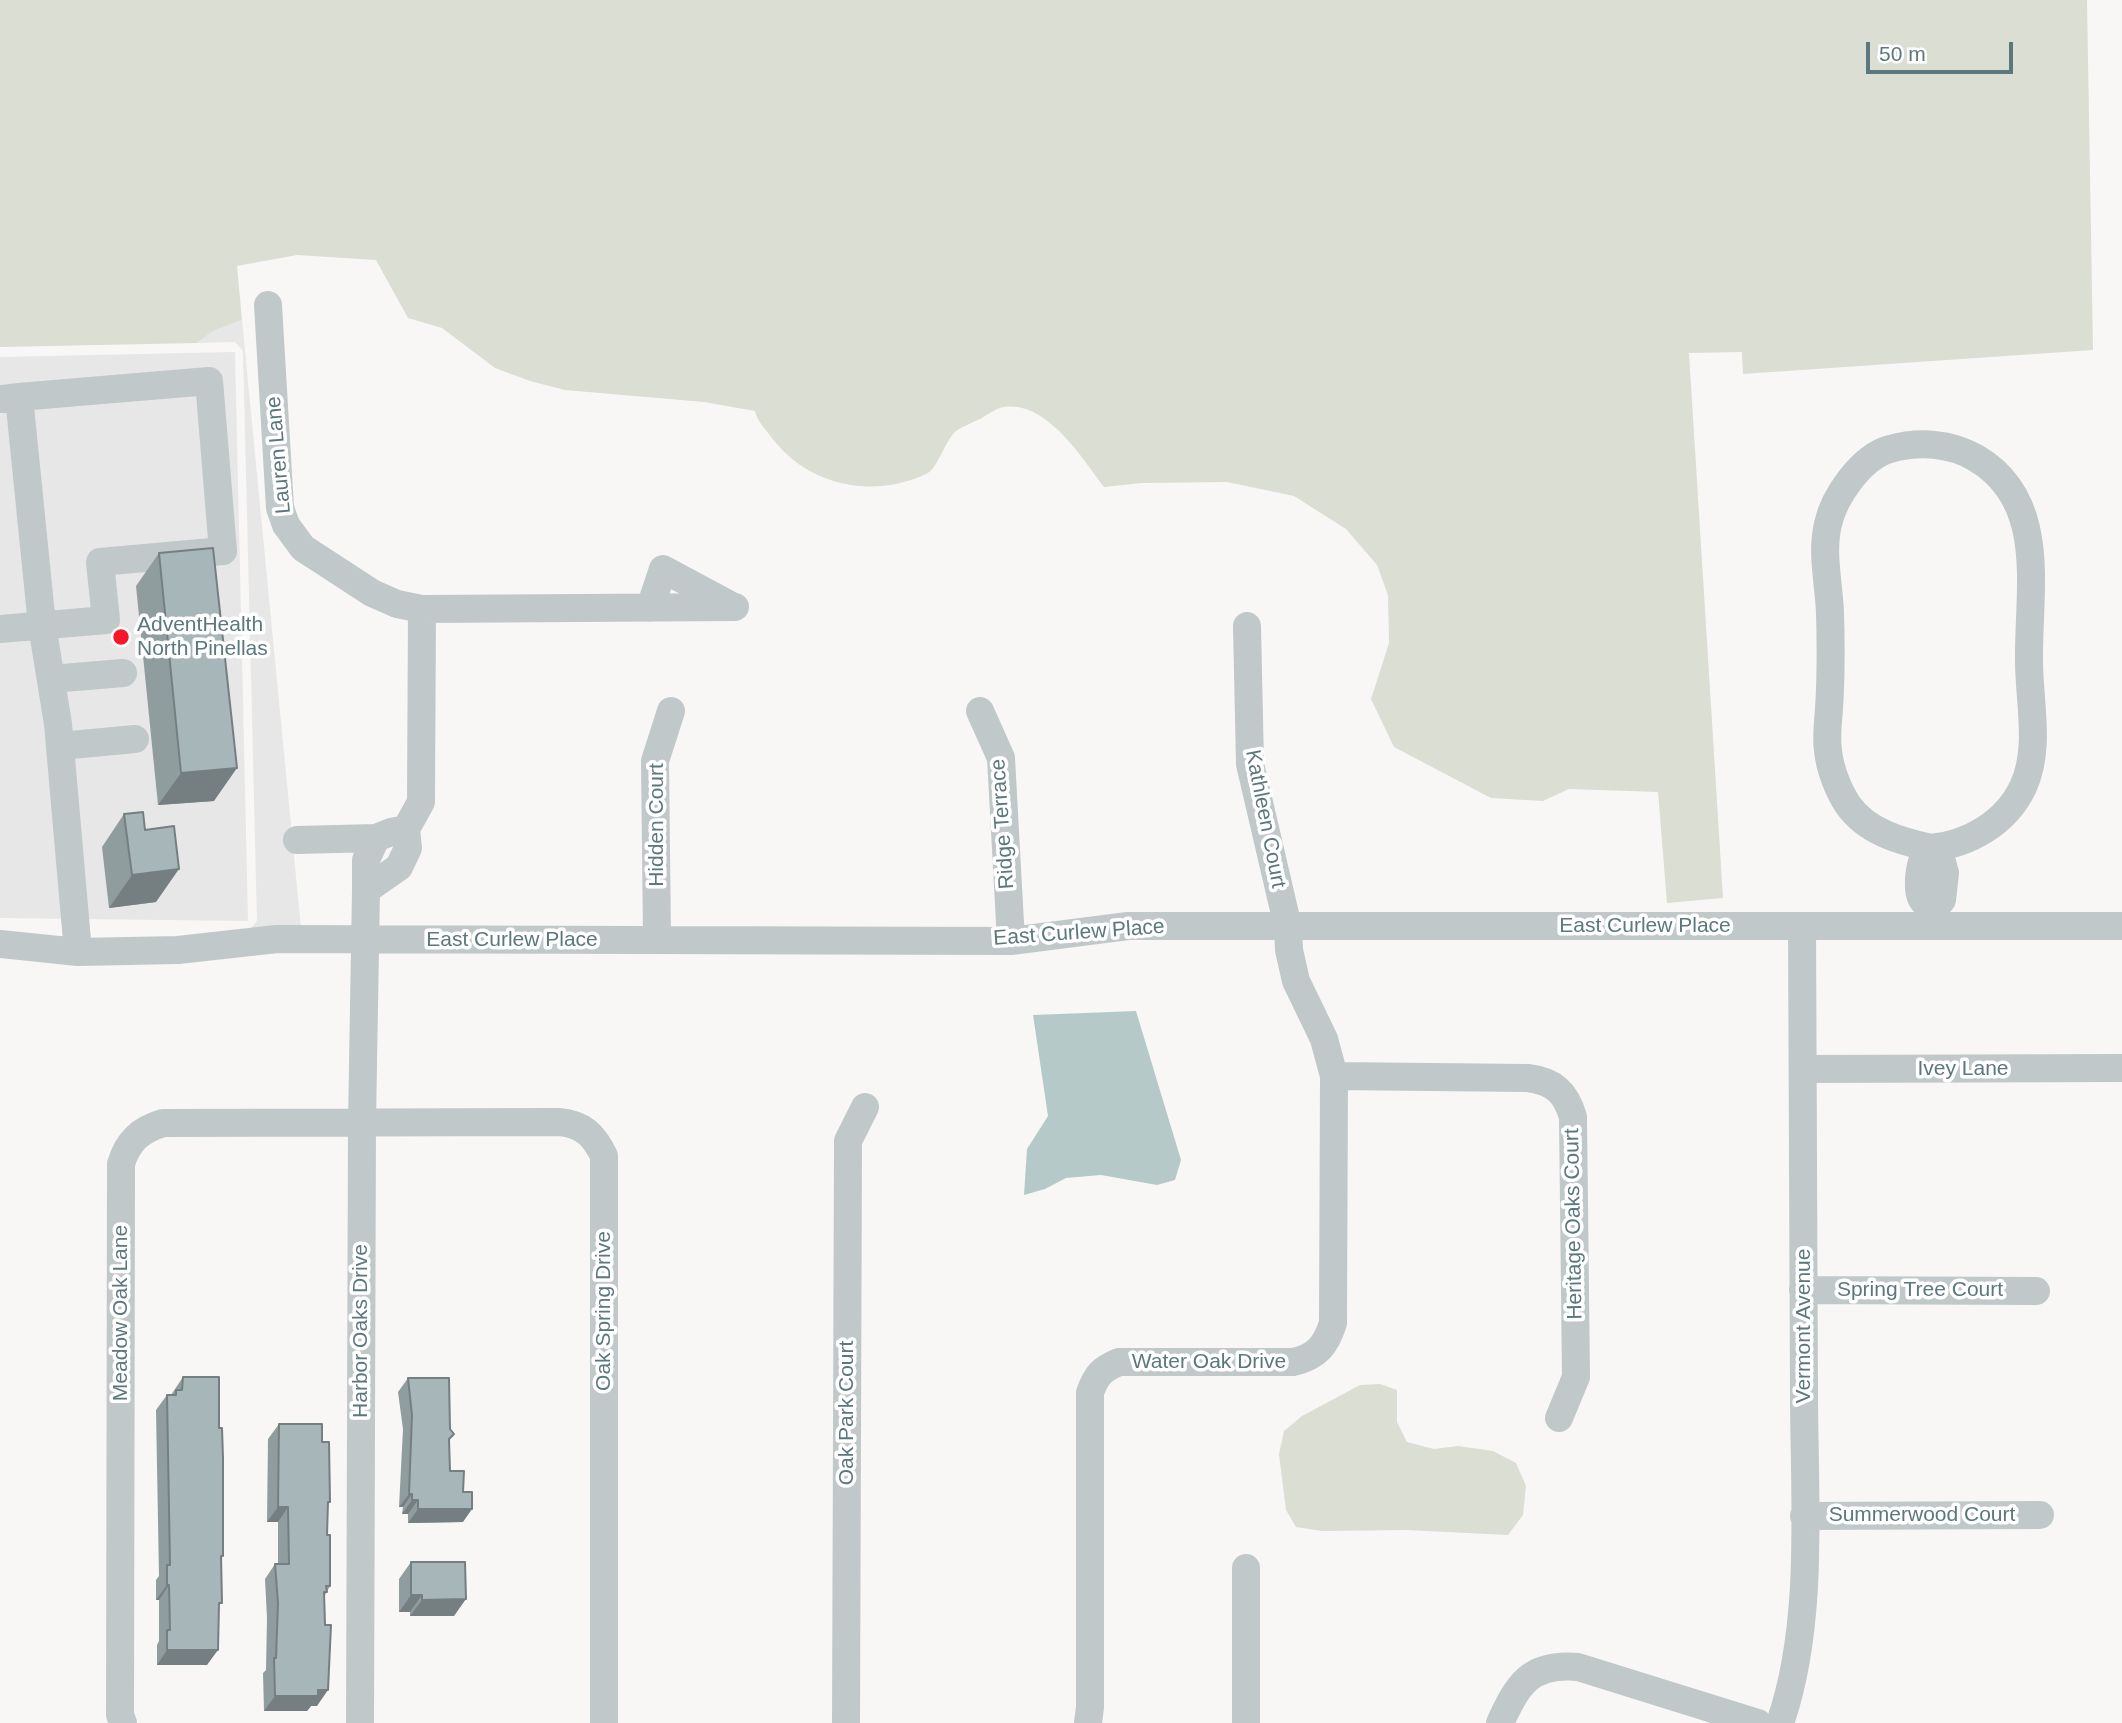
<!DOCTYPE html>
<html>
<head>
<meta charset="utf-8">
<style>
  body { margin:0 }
  #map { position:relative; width:2122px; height:1723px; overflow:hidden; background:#f8f7f5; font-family:Arial,sans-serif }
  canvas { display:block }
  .scale { position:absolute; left:1866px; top:42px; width:147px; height:32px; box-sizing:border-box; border:4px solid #5c787d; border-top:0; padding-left:9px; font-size:21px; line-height:24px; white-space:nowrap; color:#5c787d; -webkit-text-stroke:5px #fff; paint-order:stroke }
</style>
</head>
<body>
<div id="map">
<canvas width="2122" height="1723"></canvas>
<div class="scale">50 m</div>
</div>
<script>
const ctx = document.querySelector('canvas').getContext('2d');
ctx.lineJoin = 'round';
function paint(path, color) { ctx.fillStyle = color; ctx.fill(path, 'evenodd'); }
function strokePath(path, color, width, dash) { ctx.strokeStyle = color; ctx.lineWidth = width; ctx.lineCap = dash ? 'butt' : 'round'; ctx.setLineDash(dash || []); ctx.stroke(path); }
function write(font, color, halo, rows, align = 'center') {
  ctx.font = font + ' Arial,sans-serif'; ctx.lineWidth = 7; ctx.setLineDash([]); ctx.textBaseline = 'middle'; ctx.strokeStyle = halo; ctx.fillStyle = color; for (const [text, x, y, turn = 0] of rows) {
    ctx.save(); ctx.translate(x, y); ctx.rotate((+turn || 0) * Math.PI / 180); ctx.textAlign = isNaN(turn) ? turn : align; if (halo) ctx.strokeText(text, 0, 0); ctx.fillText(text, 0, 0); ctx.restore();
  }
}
paint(new Path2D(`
  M 242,320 L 301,928 L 250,929 L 257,921 L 243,351 L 235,342 L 197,343 L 213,331 Z
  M 235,352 L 248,921 L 0,918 L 0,357 Z`), '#e6e7e6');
paint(new Path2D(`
  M 0,0 L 2087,0 L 2093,350 L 1743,374 L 1742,352 L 1689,353 L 1723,898 L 1667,903 L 1658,792 L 1569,789 L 1543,801 L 1491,798 L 1394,747 L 1371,699 L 1389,643 L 1388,595 L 1377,565 L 1346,529 L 1294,496 L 1227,482 L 1142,483 L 1104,487 C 1082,458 1047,401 1004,407 C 996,408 987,415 980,419 C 972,423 963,426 956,431 C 944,442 938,469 926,474 C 873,499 808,486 772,438 C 766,430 757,421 755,411 L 704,402 L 565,390 L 530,381 L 495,368 L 442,328 L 408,318 L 376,260 L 297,255 L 237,266 L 242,320 L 213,331 L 197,343 L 0,347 Z
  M 1380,1384 L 1397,1390 L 1397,1422 L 1407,1442 L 1434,1449 L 1458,1446 L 1493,1451 L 1516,1463 L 1526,1486 L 1523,1515 L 1508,1535 L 1406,1530 L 1322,1531 L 1296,1527 L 1286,1510 L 1279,1454 L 1284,1431 L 1302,1416 L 1360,1385 Z`), '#daded3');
paint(new Path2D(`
  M 1136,1011 L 1181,1160 L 1175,1180 L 1157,1185 L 1101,1175 L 1066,1178 L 1045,1189 L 1024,1195 L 1027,1149 L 1048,1116 L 1033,1015 Z`), '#b5cac8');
strokePath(new Path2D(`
  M 268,305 L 280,508 L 286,525 L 303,548 L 372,593 L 397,604 L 422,609 L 735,607
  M 3,399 L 19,397 L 42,625 L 58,724 L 78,952
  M 650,608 L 663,569 L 732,606
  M 0,629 L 106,620 L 100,562 L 223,551 L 209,381 L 19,397
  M 51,679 L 123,673
  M 980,711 L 1001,758 L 1011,941
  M 60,746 L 135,739
  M 297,840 L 376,838
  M 1931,848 C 1900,841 1867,832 1848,805 C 1838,790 1830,769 1828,751 C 1826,737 1828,723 1829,709 C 1831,677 1831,645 1830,613 C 1829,584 1821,553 1828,524 C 1834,497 1861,457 1890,449 C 1919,441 1950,443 1976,458 C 2049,501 2028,590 2029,661 C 2029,701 2041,749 2023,787 C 2006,823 1969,844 1931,848 L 1931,859
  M 366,890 L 366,860 L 376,838 L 391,832 L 406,829
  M 1935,907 C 1932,906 1926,904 1924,902 C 1916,895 1919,871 1922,862 L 1931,859 L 1942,862 L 1945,873 L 1942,900 L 1935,907 L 1935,925
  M 657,940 L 655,761 L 671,711
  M 0,944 L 78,952 L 178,950 L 277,939 L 1011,941 L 1128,926 L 2122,926
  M 1803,1069 L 2122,1068
  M 1334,1076 L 1528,1078 C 1554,1081 1566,1093 1573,1117 L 1576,1377 L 1559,1418
  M 1803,1290 L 2036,1291
  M 1804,1516 L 2040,1515
  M 123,1723 L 120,1715 L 121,1164 C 128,1141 140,1130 163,1123 L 559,1122 C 583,1124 594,1135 604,1156 L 604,1723
  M 360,1723 L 362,1123 L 366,890 L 399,867 L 408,848 L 406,829 L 421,802 L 422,609
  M 846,1723 L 848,1141 L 865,1107
  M 1088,1723 L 1090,1707 L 1090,1393 C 1096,1375 1102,1369 1119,1362 L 1293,1362 C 1317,1357 1326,1345 1333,1323 L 1334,1076 L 1324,1039 L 1296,981 L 1289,950 L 1288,927 L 1250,764 L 1247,626
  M 1246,1723 L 1246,1568
  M 1500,1723 C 1518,1684 1530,1663 1578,1667 L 1758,1723
  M 1780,1723 C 1815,1623 1804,1497 1804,1392 C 1803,1236 1803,1081 1802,926`), '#c0c8c9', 28);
paint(new Path2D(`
  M 159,553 L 214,801 L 158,805 L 136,586 Z
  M 124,814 L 156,902 L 109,908 L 102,847 Z
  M 183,1377 L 219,1428 L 223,1556 L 221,1559 L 219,1607 L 207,1665 L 157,1665 L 157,1645 L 159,1641 L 159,1600 L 156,1600 L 156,1580 L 159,1576 L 156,1410 L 167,1395 L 171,1395 Z
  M 408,1378 L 449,1441 L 450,1471 L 463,1522 L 408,1523 L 408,1514 L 402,1514 L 403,1507 L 399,1507 L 403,1429 L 398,1392 Z
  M 279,1424 L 322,1442 L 330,1502 L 327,1506 L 327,1535 L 330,1586 L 324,1597 L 317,1706 L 311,1706 L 307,1711 L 264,1711 L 263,1673 L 266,1670 L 267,1618 L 265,1579 L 275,1564 L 278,1564 L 278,1522 L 267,1522 L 268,1439 Z
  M 411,1562 L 454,1616 L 410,1616 L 410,1612 L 399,1612 L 399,1579 Z`), '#909d9e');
paint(new Path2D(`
  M 237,768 L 214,801 L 158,805 L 181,773 Z
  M 179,869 L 156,902 L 109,908 L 132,875 Z
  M 409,1494 L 412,1494 L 403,1507 L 399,1507 Z
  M 412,1500 L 418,1500 L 408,1514 L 402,1514 Z
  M 278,1507 L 288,1507 L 278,1522 L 267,1522 Z
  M 418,1509 L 472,1509 L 463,1522 L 408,1523 Z
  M 167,1585 L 169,1585 L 159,1600 L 156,1600 Z
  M 411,1595 L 422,1595 L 410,1612 L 399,1612 Z
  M 466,1599 L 454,1616 L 410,1616 L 422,1600 Z
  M 167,1650 L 218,1650 L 207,1665 L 157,1665 Z
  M 318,1690 L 328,1690 L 317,1706 L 311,1706 L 307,1711 L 264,1711 L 275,1696 Z`), '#757f81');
const building = new Path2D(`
  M 213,548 L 237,768 L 181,773 L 159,553 Z
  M 143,812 L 145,830 L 174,826 L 179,869 L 132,875 L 124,814 Z
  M 183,1377 L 219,1377 L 219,1428 L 222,1428 L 223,1458 L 223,1556 L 221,1556 L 222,1603 L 219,1603 L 218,1650 L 167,1650 L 167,1630 L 170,1630 L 169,1585 L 167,1585 L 167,1565 L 170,1565 L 167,1395 L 176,1395 L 176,1390 L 182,1390 Z
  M 408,1378 L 449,1378 L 450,1429 L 454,1434 L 449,1439 L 450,1471 L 464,1471 L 463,1492 L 472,1492 L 472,1509 L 418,1509 L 418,1500 L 412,1500 L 412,1494 L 409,1494 L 412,1415 Z
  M 279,1424 L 322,1424 L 322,1442 L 329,1442 L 330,1502 L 328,1502 L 327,1535 L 330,1535 L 330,1586 L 326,1586 L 327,1592 L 324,1592 L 325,1625 L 331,1625 L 328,1690 L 318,1690 L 318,1696 L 275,1696 L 274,1658 L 276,1658 L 278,1603 L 275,1564 L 289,1564 L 288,1507 L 278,1507 Z
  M 411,1562 L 465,1562 L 466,1599 L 422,1600 L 422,1595 L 411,1595 Z`);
paint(building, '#a7b6b8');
strokePath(building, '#757f81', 2);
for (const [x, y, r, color] of [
  [121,637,9,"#f6172a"]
]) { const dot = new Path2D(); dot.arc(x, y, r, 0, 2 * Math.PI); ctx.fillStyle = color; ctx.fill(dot); strokePath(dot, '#fff', 2.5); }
write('21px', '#5c787d', '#fff', [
  ["Lauren Lane",279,455,-95],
  ["Kathleen Court",1265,819,79],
  ["Ridge Terrace",1003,824,-94],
  ["Hidden Court",657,825,-90],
  ["East Curlew Place",1645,926],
  ["East Curlew Place",1079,933,-4],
  ["East Curlew Place",512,940],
  ["Ivey Lane",1963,1069],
  ["Heritage Oaks Court",1574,1224,-91],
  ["Spring Tree Court",1920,1290],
  ["Oak Spring Drive",604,1311,-90],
  ["Meadow Oak Lane",121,1313,-90],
  ["Vermont Avenue",1804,1326,-90],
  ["Harbor Oaks Drive",361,1331,-90],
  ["Water Oak Drive",1209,1362],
  ["Oak Park Court",847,1413,-90],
  ["Summerwood Court",1922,1515]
]);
write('21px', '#5c787d', '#fff', [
  ["AdventHealth",137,625],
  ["North Pinellas",137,649]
], 'left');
</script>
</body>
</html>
